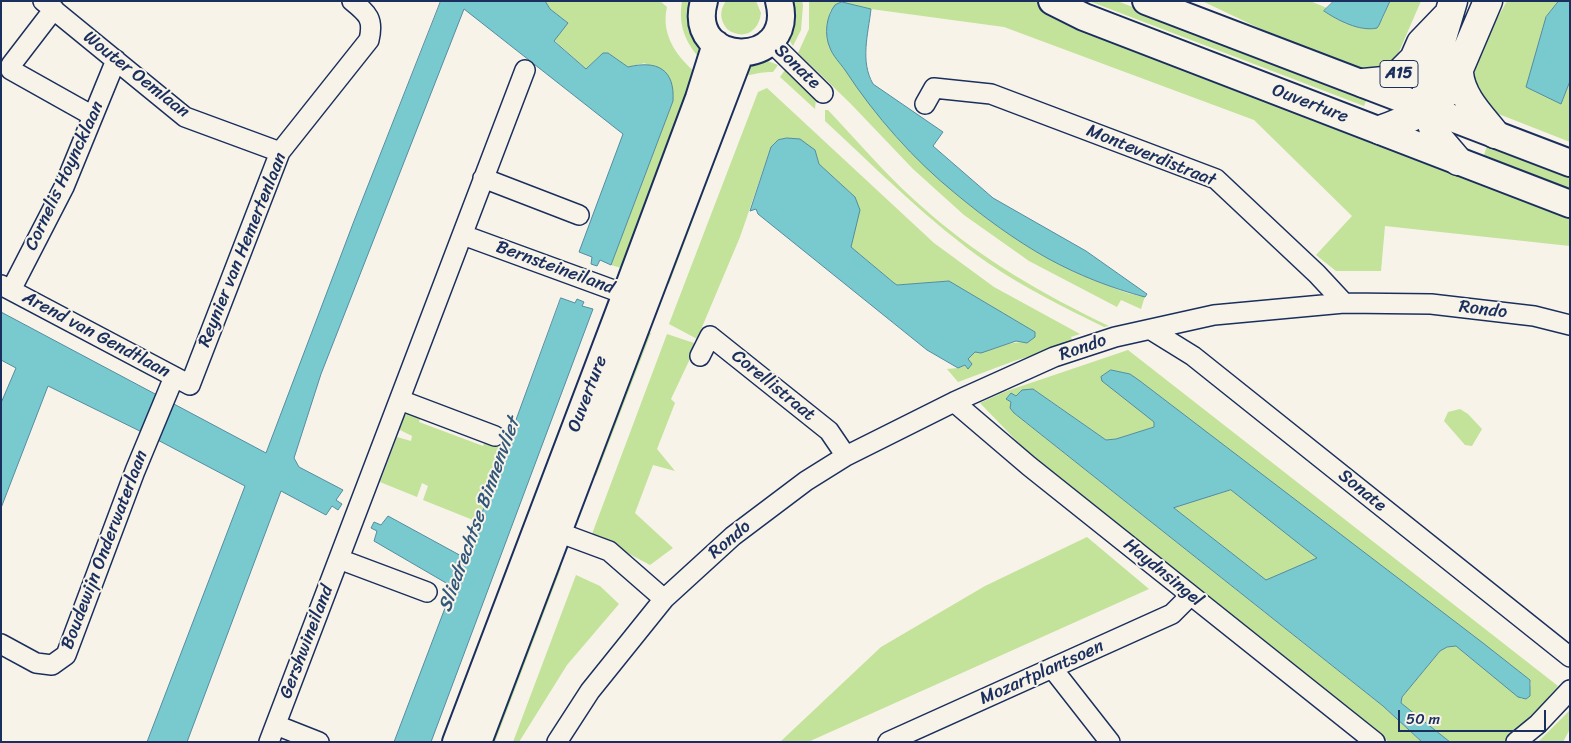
<!DOCTYPE html>
<html>
<head>
<meta charset="utf-8">
<style>
  body { margin:0 }
  #map { position:relative; width:1571px; height:743px; overflow:hidden; background:#f7f3e8; font-family:Sriracha,sans-serif }
  canvas { display:block }
  .frame { position:absolute; inset:0; border:2px solid #1b2f5e; pointer-events:none }
  .scale { position:absolute; left:1398px; top:710px; width:148px; height:22px; box-sizing:border-box; border:2px solid #1b2f5e; border-top:0; padding-left:6px; font-size:15px; line-height:18px; white-space:nowrap; color:#1b2f5e; -webkit-text-stroke:4px #f7f3e8; paint-order:stroke }
</style>
</head>
<body>
<div id="map">
<canvas width="1571" height="743"></canvas>
<div class="frame"></div>
<div class="scale">50 m</div>
</div>
<script>
const ctx = document.querySelector('canvas').getContext('2d');
ctx.lineJoin = 'round';
function paint(path, color) { ctx.fillStyle = color; ctx.fill(path, 'evenodd'); }
function strokePath(path, color, width, dash) { ctx.strokeStyle = color; ctx.lineWidth = width; ctx.lineCap = dash ? 'butt' : 'round'; ctx.setLineDash(dash || []); ctx.stroke(path); }
function write(font, color, halo, rows, align = 'center') {
  ctx.font = font + ' Sriracha,sans-serif'; ctx.lineWidth = 4; ctx.setLineDash([]); ctx.textBaseline = 'middle'; ctx.strokeStyle = halo; ctx.fillStyle = color; for (const [text, x, y, turn = 0] of rows) {
    ctx.save(); ctx.translate(x, y); ctx.rotate((+turn || 0) * Math.PI / 180); ctx.textAlign = isNaN(turn) ? turn : align; if (halo) ctx.strokeText(text, 0, 0); ctx.fillText(text, 0, 0); ctx.restore();
  }
}
paint(new Path2D(`
  M 660,1 L 667,7 C 660,36 679,60 700,76 L 628,270 L 611,265 L 673,101 L 645,63 L 628,67 L 608,53 L 603,53 L 586,69 L 554,40 L 568,23 L 550,9 L 545,2 Z
  M 682,1 L 692,1 L 703,42 L 701,60 C 685,42 678,25 682,1 Z
  M 726,1 L 756,1 L 761,13 C 759,32 743,41 727,29 C 720,20 719,11 726,1 Z
  M 790,1 L 802,1 L 803,5 L 801,30 L 793,46 C 784,34 789,15 790,1 Z
  M 809,1 L 1038,1 L 1072,19 L 1570,212 L 1570,246 L 1385,226 L 1381,271 L 1336,271 L 1316,255 L 1352,216 L 1254,120 L 1004,27 L 871,9 L 842,2 L 830,11 L 827,37 C 848,67 867,100 889,128 C 900,143 915,156 929,169 C 980,217 1037,258 1102,283 C 1116,289 1131,296 1145,296 L 1141,309 L 1121,300 L 1117,307 L 1029,261 L 964,215 L 913,169 L 850,103 L 798,53 L 809,29 Z
  M 1089,1 L 1117,1 L 1368,96 L 1364,106 Z
  M 1202,1 L 1310,1 L 1327,8 L 1324,11 L 1382,20 L 1390,1 L 1421,1 L 1395,61 L 1392,65 L 1367,72 L 1301,48 Z
  M 1507,1 L 1559,1 L 1546,17 L 1561,104 L 1570,81 L 1570,142 L 1491,111 L 1473,81 C 1477,53 1493,26 1507,1 Z
  M 765,60 L 778,65 L 773,72 C 760,71 749,77 737,75 L 745,65 Z
  M 785,70 L 816,98 L 815,109 L 780,77 Z
  M 767,88 L 934,243 L 994,287 L 1080,334 L 1071,337 L 1073,343 L 1014,361 L 958,382 L 947,369 L 958,368 L 965,365 L 968,369 L 968,359 L 975,352 C 993,353 1008,339 1027,343 L 1035,332 L 949,281 L 897,285 L 894,283 L 851,247 L 855,197 L 819,164 L 815,150 L 771,147 L 740,237 L 697,339 L 669,324 L 758,92 Z
  M 729,91 L 740,94 L 669,284 L 659,281 Z
  M 825,110 L 828,110 C 861,145 892,182 929,213 C 983,260 1044,295 1109,326 L 1104,327 C 1065,308 1025,288 988,263 C 929,222 878,170 825,121 Z
  M 1488,143 L 1570,175 L 1570,189 L 1484,155 Z
  M 640,329 L 651,333 L 596,476 L 586,473 Z
  M 667,334 L 697,344 L 671,399 L 675,403 L 657,449 L 675,471 L 653,465 L 635,513 L 673,548 L 650,565 L 592,534 Z
  M 1128,350 L 1558,686 L 1527,723 L 1506,742 L 1450,742 L 1401,703 L 1402,697 L 1440,651 L 1447,647 L 1456,646 L 1522,699 L 1531,685 L 1530,680 L 1130,374 L 1111,370 L 1154,422 L 1154,427 L 1116,439 L 1106,440 L 1033,389 L 1015,397 L 1011,393 L 1006,399 L 1011,402 L 1014,413 L 1383,706 L 1422,742 L 1389,742 L 1035,460 L 980,403 L 1004,392 Z
  M 1460,409 L 1468,414 L 1482,429 L 1472,446 L 1465,445 L 1444,421 L 1448,412 Z
  M 410,411 L 421,415 L 419,422 L 483,446 L 486,439 L 499,428 L 511,433 L 478,522 L 423,500 L 428,486 L 422,483 L 417,497 L 380,482 L 397,437 L 411,441 L 412,436 L 398,429 L 404,416 Z
  M 1231,490 L 1318,558 L 1266,581 L 1174,508 Z
  M 1087,537 L 1149,589 L 808,742 L 780,742 L 881,647 L 985,586 Z
  M 551,565 L 561,568 L 495,742 L 484,742 Z
  M 576,575 L 600,586 L 619,604 L 567,665 L 519,742 L 513,742 Z
  M 1570,710 L 1570,729 L 1563,742 L 1538,742 Z`), '#c3e29a');
const water = new Path2D(`
  M 441,1 L 545,1 L 550,9 L 568,23 L 554,41 L 586,69 L 603,53 L 608,53 L 628,67 C 657,60 675,69 673,101 L 611,265 L 600,260 L 597,266 L 591,264 L 592,257 L 579,252 L 623,134 L 464,9 L 321,374 L 294,458 L 299,467 L 343,490 L 336,500 L 342,504 L 338,510 L 332,506 L 326,515 L 281,491 L 187,742 L 147,742 L 245,486 L 152,437 L 48,386 L 1,508 L 1,403 L 16,368 L 1,360 L 1,312 L 266,453 L 354,221 Z
  M 1334,1 L 1390,1 L 1379,25 L 1377,28 C 1360,32 1337,20 1324,11 Z
  M 1559,1 L 1570,1 L 1570,81 L 1561,104 L 1526,87 L 1546,17 Z
  M 842,2 L 871,9 C 868,35 860,61 873,84 L 943,132 L 933,146 L 993,198 L 1086,251 L 1147,294 L 1145,297 C 1111,288 1078,275 1047,258 C 1015,240 985,218 956,194 C 914,160 875,116 845,70 C 840,63 833,56 830,48 C 824,35 826,16 835,5 Z
  M 787,138 L 800,139 L 815,150 L 819,164 L 855,197 L 860,210 L 851,247 L 894,283 L 897,285 L 949,281 L 1035,332 L 1035,337 L 1027,343 L 1016,341 L 981,353 L 975,352 L 968,359 L 972,364 L 968,369 L 965,365 L 958,368 L 927,350 L 758,214 L 756,209 L 750,211 L 771,147 L 778,140 Z
  M 561,298 L 575,303 L 577,299 L 584,302 L 582,306 L 593,309 L 431,742 L 394,742 L 453,587 L 374,541 L 377,531 L 371,528 L 374,522 L 381,525 L 388,516 L 465,558 Z
  M 1111,370 L 1130,374 L 1140,381 L 1483,643 L 1530,680 L 1530,696 L 1526,699 L 1518,697 L 1456,646 L 1447,647 L 1440,651 L 1402,697 L 1401,703 L 1450,742 L 1422,742 L 1383,706 L 1014,413 L 1010,408 L 1011,402 L 1006,399 L 1011,393 L 1016,396 L 1022,390 L 1033,389 L 1106,440 L 1116,439 L 1154,427 L 1154,422 L 1102,381 L 1101,377 ZM 1231,490 L 1317,558 L 1266,580 L 1174,508 Z`);
paint(water, '#79cacf');
strokePath(water, '#538ca2', 1);
const street = new Path2D(`
  M 43,1 L 185,117 L 280,152
  M 54,9 L 11,65 L 11,70 L 93,116
  M 770,41 L 823,93
  M 925,104 L 934,88 L 991,94 L 1216,179 L 1317,274 L 1344,303
  M 483,178 L 579,215
  M 463,235 L 638,299
  M 1,285 L 190,385 L 280,152 L 369,40 C 374,19 368,14 352,1
  M 11,290 L 64,187 L 116,60
  M 1151,330 L 1193,356 L 1570,657
  M 700,356 L 710,336 L 829,431 L 846,456
  M 400,400 L 495,436
  M 954,402 L 1029,466 L 1375,742
  M 547,528 L 609,551 L 664,599
  M 339,559 L 427,592
  M 1,644 L 36,663 L 52,665 L 66,655 L 135,471 L 174,377
  M 1052,668 L 1110,742
  M 276,725 L 319,742
  M 269,742 L 525,70
  M 557,742 L 590,691 L 664,599 L 733,536 L 806,481 L 846,456 L 954,402 L 1054,357 L 1115,337 L 1214,315 L 1344,303 L 1431,304 L 1534,316 L 1570,325
  M 888,742 L 1172,614 L 1190,596
  M 1516,742 L 1538,724 L 1570,690`);
const secondary = new Path2D(`
  M 704,1 C 685,69 797,70 779,1
  M 1052,1 L 1084,17 L 1570,204
  M 1146,1 L 1570,163
  M 456,742 L 626,294 L 699,98 L 716,44
  M 478,742 L 740,54`);
const highway = new Path2D(`
  M 1453,1 L 1427,88 L 1427,108 L 1435,134 L 1458,161
  M 1459,73 C 1461,97 1481,116 1495,134
  M 1363,83 L 1384,81 L 1397,76 L 1414,59 L 1421,43 L 1446,17
  M 1380,130 C 1407,121 1431,109 1451,88 L 1488,1`);
strokePath(street, '#1b2f5e', 22);
strokePath(secondary, '#1b2f5e', 30);
strokePath(highway, '#1b2f5e', 31);
strokePath(street, '#f7f3e8', 19);
strokePath(secondary, '#f7f3e8', 26);
strokePath(highway, '#f7f3e8', 28);
for (const [x, y, w] of [
  [1399,74,38]
]) { const box = new Path2D(); box.roundRect(x - w / 2, y - 13.5, w, 27, 4); ctx.fillStyle = '#f7f3e8'; ctx.fill(box); strokePath(box, '#1b2f5e', 1); }
write('bold 16px', '#1b2f5e', null, [
  ["A15",1399,74]
]);
write('18px', '#1b2f5e', '#f7f3e8', [
  ["Sonate",797,67,44],
  ["Wouter Oemlaan",136,75,38],
  ["Ouverture",1310,104,21],
  ["Monteverdistraat",1151,156,22],
  ["Cornelis Hoyncklaan",65,176,-65],
  ["Reynier van Hemertenlaan",243,250,-68],
  ["Bernsteineiland",555,268,20],
  ["Rondo",1483,310,7],
  ["Arend van Gendtlaan",96,335,28],
  ["Rondo",1083,348,-19],
  ["Corellistraat",773,386,39],
  ["Ouverture",588,394,-69],
  ["Sonate",1362,491,39],
  ["Rondo",730,540,-40],
  ["Boudewijn Onderwaterlaan",105,550,-69],
  ["Haydnsingel",1163,573,39],
  ["Gershwineiland",307,642,-69],
  ["Mozartplantsoen",1042,673,-24]
]);
write('italic 19px', '#32567a', '#f7f3e8', [
  ["Sliedrechtse Binnenvliet",480,515,-70]
]);
</script>
</body>
</html>
